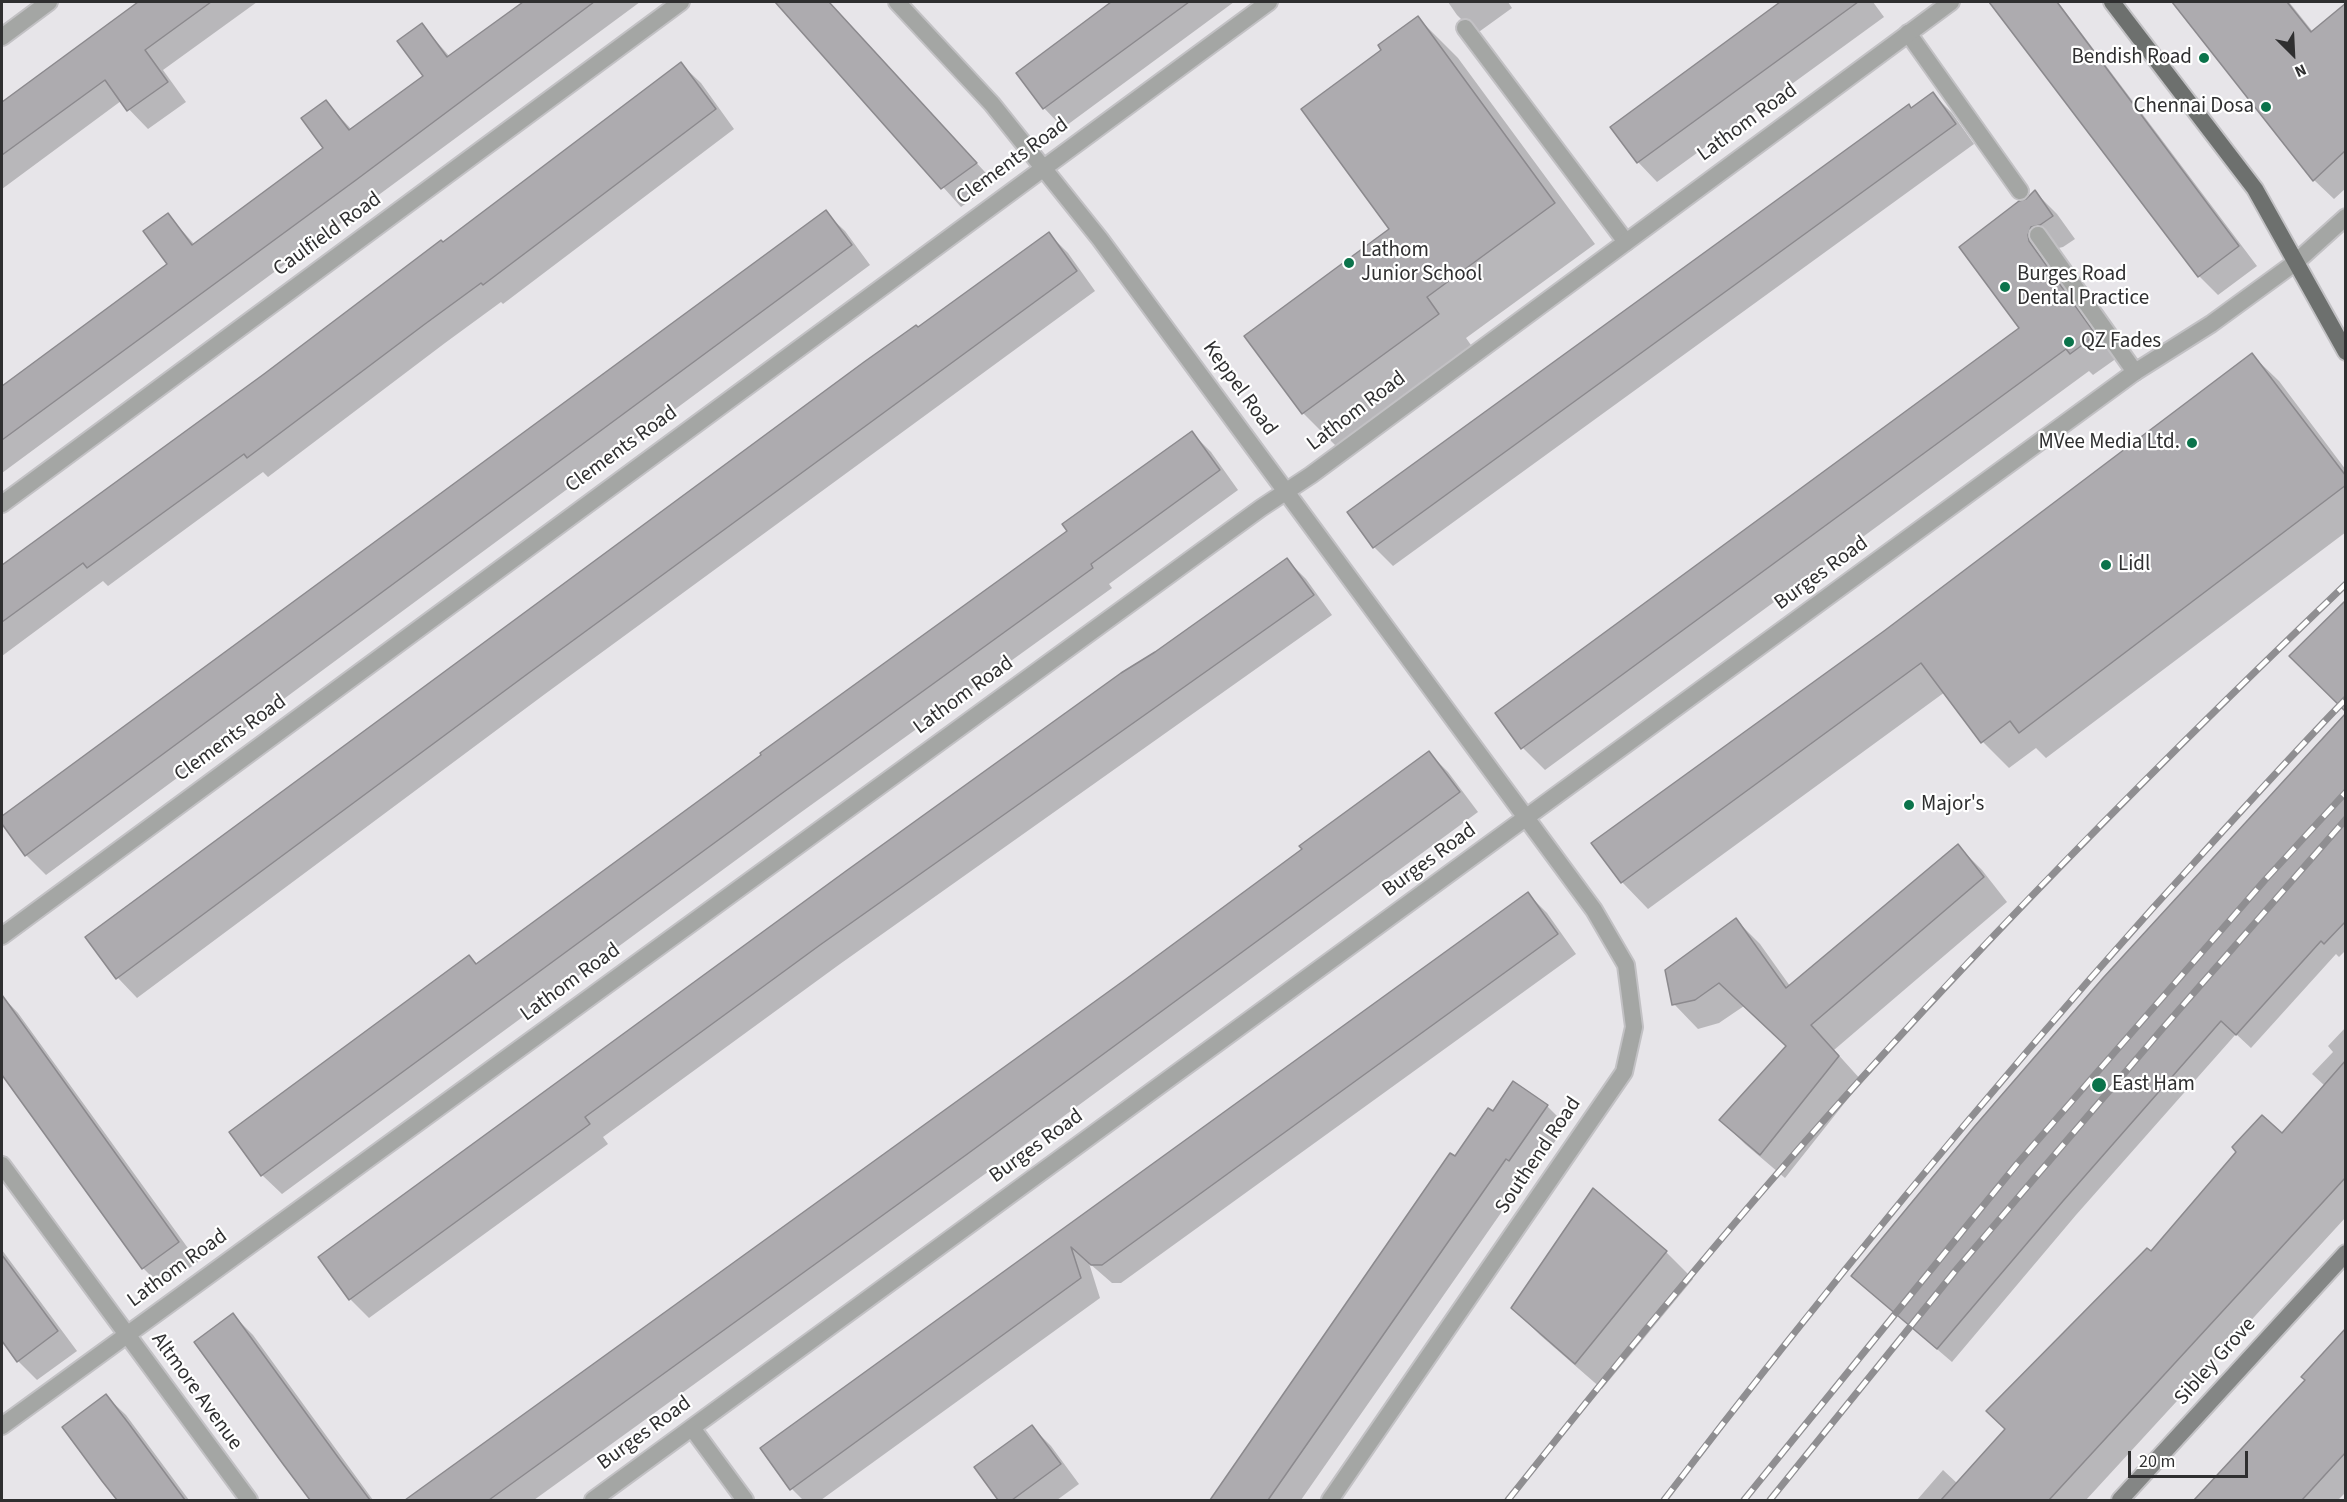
<!DOCTYPE html>
<html>
<head>
<meta charset="utf-8">
<style>
  body { margin:0 }
  #map { position:relative; width:2347px; height:1502px; overflow:hidden; background:#e7e5e9; font-family:"Source Sans 3",sans-serif }
  canvas { display:block }
  .frame { position:absolute; inset:0; border:3px solid #2f2f30; pointer-events:none }
  .north { position:absolute; left:2263px; top:24px; width:60px; height:60px; -webkit-text-stroke:4px #fff; paint-order:stroke; rotate:156deg; font-size:16px; font-weight:700; line-height:24px; text-align:center; color:#2f2f30 }
  .north::after { content:''; display:block; margin:auto; width:21px; height:27px; background:#2f2f30; clip-path:polygon(50% 0,100% 100%,50% 72%,0 100%) }
  .scale { position:absolute; left:2128px; top:1451px; width:120px; height:27px; box-sizing:border-box; border:3px solid #2f2f30; border-top:0; padding-left:8px; font-size:18px; line-height:21px; white-space:nowrap; color:#2f2f30; -webkit-text-stroke:4px #fff; paint-order:stroke }
</style>
</head>
<body>
<div id="map">
<canvas width="2347" height="1502"></canvas>
<div class="frame"></div>
<div class="north">N</div>
<div class="scale">20 m</div>
</div>
<script>
const ctx = document.querySelector('canvas').getContext('2d');
ctx.lineJoin = 'round';
function paint(path, color) { ctx.fillStyle = color; ctx.fill(path, 'evenodd'); }
function strokePath(path, color, width, dash) { ctx.strokeStyle = color; ctx.lineWidth = width; ctx.lineCap = dash ? 'butt' : 'round'; ctx.setLineDash(dash || []); ctx.stroke(path); }
function write(font, color, halo, rows, align = 'center') {
  ctx.font = font + ' "Source Sans 3",sans-serif'; ctx.lineWidth = 4.5; ctx.setLineDash([]); ctx.textBaseline = 'middle'; ctx.strokeStyle = halo; ctx.fillStyle = color; for (const [text, x, y, turn = 0] of rows) {
    ctx.save(); ctx.translate(x, y); ctx.rotate((+turn || 0) * Math.PI / 180); ctx.textAlign = isNaN(turn) ? turn : align; if (halo) ctx.strokeText(text, 0, 0); ctx.fillText(text, 0, 0); ctx.restore();
  }
}
paint(new Path2D(`
  M 139,2 L 257,2 L 163,70 L 186,102 L 148,129 L 121,101 L 2,189 L 2,102 Z
  M 525,2 L 640,2 L 2,473 L 2,388 L 169,264 L 168,215 L 195,245 L 325,149 L 326,102 L 352,130 L 425,76 L 422,25 L 450,57 Z
  M 777,2 L 829,2 L 995,183 L 961,207 Z
  M 1115,2 L 1234,2 L 1063,128 L 1044,108 L 1018,73 Z
  M 1448,2 L 1508,2 L 1512,8 L 1476,34 L 1457,15 Z
  M 1782,2 L 1873,2 L 1884,17 L 1657,182 L 1638,162 L 1612,127 Z
  M 2013,2 L 2058,2 L 2257,266 L 2218,295 L 2199,276 L 2000,12 Z
  M 2174,2 L 2289,2 L 2313,32 L 2346,22 L 2346,188 L 2334,199 L 2314,180 Z
  M 1418,18 L 1458,58 L 1595,244 L 1466,338 L 1478,355 L 1344,454 L 1303,413 L 1246,336 L 1391,230 L 1383,51 Z
  M 681,64 L 701,83 L 734,129 L 503,304 L 501,302 L 445,343 L 268,477 L 263,472 L 108,586 L 103,581 L 2,656 L 2,568 L 443,244 Z
  M 1933,94 L 1952,113 L 1974,144 L 1393,566 L 1374,547 Z
  M 2035,192 L 2057,214 L 2075,239 L 2063,247 L 2054,249 L 2117,358 L 2093,375 L 2089,371 L 1545,770 L 1523,748 L 2021,328 L 2027,200 Z
  M 825,212 L 845,231 L 870,265 L 46,875 L 26,855 L 2,821 L 2,817 Z
  M 1049,234 L 1068,253 L 1095,291 L 545,694 L 137,998 L 118,978 L 87,937 Z
  M 2252,355 L 2279,381 L 2346,470 L 2346,532 L 2046,758 L 2036,748 L 2009,768 L 1983,742 L 1945,692 L 1648,909 L 1622,882 L 1885,632 Z
  M 1192,433 L 1211,452 L 1238,490 L 1109,584 L 1112,588 L 800,813 L 282,1194 L 262,1175 L 231,1133 L 469,957 L 477,965 L 1069,532 Z
  M 1287,560 L 1306,579 L 1332,615 L 840,964 L 603,1137 L 608,1144 L 369,1318 L 350,1299 L 1156,653 Z
  M 2346,715 L 2346,950 L 2339,957 L 2336,954 L 2251,1048 L 2236,1034 L 2076,1215 L 1952,1362 L 1868,1290 Z
  M 1429,753 L 1448,772 L 1478,812 L 985,1174 L 534,1500 L 406,1500 L 1068,1023 L 1304,850 Z
  M 1958,846 L 1982,870 L 2007,902 L 1834,1050 L 1862,1081 L 1785,1178 L 1745,1144 L 1721,1120 L 1787,1047 L 1744,1006 L 1719,1023 L 1698,1029 L 1674,1004 L 1736,920 L 1760,944 L 1790,986 Z
  M 1528,894 L 1547,913 L 1576,954 L 1121,1283 L 1112,1283 L 1089,1263 L 1100,1298 L 821,1500 L 803,1500 L 792,1489 L 762,1448 Z
  M 2,996 L 18,1013 L 198,1262 L 162,1287 L 143,1268 L 2,1072 Z
  M 2346,1027 L 2346,1217 L 2086,1500 L 1917,1500 L 1943,1470 L 1958,1484 L 2006,1430 L 2151,1253 L 2282,1135 L 2325,1086 L 2312,1074 L 2333,1052 L 2328,1046 Z
  M 1547,1106 L 1566,1125 L 1529,1180 L 1526,1177 L 1301,1500 L 1212,1500 L 1451,1155 L 1455,1158 L 1493,1113 Z
  M 2,1250 L 77,1351 L 37,1380 L 18,1361 L 2,1339 Z
  M 1666,1252 L 1693,1279 L 1602,1389 L 1540,1335 L 1513,1308 Z
  M 233,1315 L 253,1335 L 373,1500 L 311,1500 L 196,1342 Z
  M 2346,1336 L 2346,1492 L 2338,1500 L 2197,1500 Z
  M 106,1396 L 126,1415 L 189,1500 L 119,1500 L 65,1427 Z
  M 1032,1427 L 1051,1446 L 1079,1484 L 1057,1500 L 1000,1500 L 976,1467 Z`), '#0003');
const building = new Path2D(`
  M 138,2 L 211,2 L 145,50 L 168,82 L 127,111 L 105,80 L 2,155 L 2,102 Z
  M 523,2 L 594,2 L 356,180 L 2,440 L 2,386 L 167,264 L 143,231 L 168,213 L 192,245 L 323,148 L 301,118 L 326,100 L 349,130 L 423,76 L 397,41 L 422,23 L 447,57 Z
  M 775,2 L 829,2 L 977,163 L 941,189 Z
  M 1111,2 L 1189,2 L 1043,109 L 1016,73 Z
  M 1780,2 L 1858,2 L 1637,163 L 1610,127 Z
  M 1989,2 L 2057,2 L 2239,246 L 2198,277 Z
  M 2172,2 L 2287,2 L 2311,32 L 2346,3 L 2346,150 L 2313,181 Z
  M 1418,16 L 1555,203 L 1427,297 L 1439,314 L 1302,414 L 1244,336 L 1389,229 L 1301,109 L 1381,50 L 1378,45 Z
  M 681,62 L 716,109 L 483,285 L 481,283 L 425,324 L 247,458 L 244,454 L 87,568 L 83,563 L 2,622 L 2,565 L 264,374 L 441,240 L 443,242 Z
  M 1933,92 L 1956,124 L 1373,548 L 1347,512 L 1909,104 L 1911,108 Z
  M 2035,190 L 2053,216 L 2040,225 L 2031,227 L 2028,235 L 2029,241 L 2096,335 L 2070,354 L 2066,349 L 1521,749 L 1495,713 L 2019,328 L 1959,247 L 2019,201 L 2026,199 Z
  M 826,210 L 852,245 L 25,856 L 2,824 L 2,816 Z
  M 1049,232 L 1077,271 L 526,675 L 116,979 L 85,937 L 864,362 L 916,325 L 918,327 Z
  M 2252,353 L 2346,476 L 2346,485 L 2019,733 L 2010,721 L 1981,743 L 1921,663 L 1621,883 L 1591,843 L 1884,631 Z
  M 1192,431 L 1220,470 L 1091,564 L 1093,568 L 781,794 L 261,1176 L 229,1132 L 469,955 L 476,964 L 712,791 L 761,755 L 760,753 L 1067,531 L 1062,524 Z
  M 1287,558 L 1314,595 L 820,945 L 585,1117 L 590,1124 L 349,1300 L 318,1257 L 846,871 L 1121,673 L 1155,652 Z
  M 2346,600 L 2346,712 L 2289,656 Z
  M 2346,713 L 2346,921 L 2324,944 L 2321,941 L 2236,1035 L 2221,1021 L 2063,1201 L 1937,1349 L 1851,1276 L 1974,1127 L 2103,978 Z
  M 1429,751 L 1460,792 L 966,1155 L 489,1500 L 405,1500 L 1126,979 L 1302,849 L 1299,846 Z
  M 1958,844 L 1984,877 L 1811,1025 L 1839,1056 L 1760,1155 L 1719,1120 L 1786,1046 L 1719,983 L 1695,1000 L 1672,1005 L 1665,970 L 1736,918 L 1786,988 Z
  M 1528,892 L 1558,934 L 1102,1265 L 1091,1265 L 1071,1247 L 1081,1278 L 790,1490 L 760,1448 Z
  M 2,995 L 179,1242 L 142,1269 L 2,1075 Z
  M 2346,1060 L 2346,1177 L 2049,1500 L 1941,1500 L 2005,1429 L 1986,1411 L 2147,1248 L 2151,1251 L 2236,1152 L 2232,1147 L 2262,1115 L 2282,1133 Z
  M 1513,1081 L 1548,1105 L 1509,1161 L 1506,1159 L 1268,1500 L 1210,1500 L 1450,1153 L 1455,1156 L 1488,1108 L 1493,1111 Z
  M 1593,1188 L 1667,1251 L 1575,1364 L 1511,1308 Z
  M 2,1255 L 58,1331 L 17,1362 L 2,1341 Z
  M 233,1313 L 340,1460 L 370,1500 L 310,1500 L 283,1464 L 194,1342 Z
  M 2346,1328 L 2346,1452 L 2302,1500 L 2194,1500 L 2305,1380 L 2301,1377 Z
  M 106,1394 L 129,1424 L 185,1500 L 117,1500 L 102,1481 L 62,1427 Z
  M 1032,1425 L 1061,1464 L 1012,1500 L 998,1500 L 974,1467 Z`);
paint(building, '#adabaf');
strokePath(building, '#8b898d', 1.5);
const service = new Path2D(`
  M 1465,28 L 1626,242
  M 1908,33 L 2020,191
  M 2038,235 L 2135,372`);
const minor = new Path2D(`
  M 897,2 L 992,104 L 1100,239 L 1594,910 L 1626,965 L 1634,1027 L 1624,1072 L 1330,1500
  M 2,37 L 49,2
  M 2,504 L 681,2
  M 2,936 L 1269,2
  M 2,1165 L 249,1500
  M 2,1426 L 1261,508 L 1311,475 L 1951,2
  M 692,1428 L 745,1500
  M 593,1500 L 2135,372 L 2211,324 L 2296,262 L 2346,217`);
const secondary = new Path2D(`
  M 2120,1500 L 2346,1253`);
const primary = new Path2D(`
  M 2112,2 L 2255,189 L 2346,352`);
strokePath(service, '#c2c1c4', 20);
strokePath(minor, '#c2c1c4', 20);
strokePath(secondary, '#c2c1c4', 20);
strokePath(primary, '#c2c1c4', 20);
strokePath(service, '#a4a6a4', 16);
strokePath(minor, '#a4a6a4', 16);
strokePath(secondary, '#848685', 16);
strokePath(primary, '#6d706e', 16);
const rail = new Path2D(`
  M 1508,1500 C 1593,1393 1680,1286 1770,1182 C 1950,973 2146,775 2346,584
  M 1664,1500 C 1819,1297 1981,1100 2152,909 C 2216,839 2279,768 2346,699
  M 1744,1500 L 2017,1164 L 2265,880 L 2346,792
  M 1770,1500 L 1956,1270 L 2163,1028 L 2346,819`);
strokePath(rail, '#8f8e91', 7);
strokePath(rail, '#fff', 4.5, [14]);
for (const [x, y, r, color] of [
  [2204,58,6,"#0b734b"],
  [2266,107,6,"#0b734b"],
  [1349,263,6,"#0b734b"],
  [2005,287,6,"#0b734b"],
  [2069,342,6,"#0b734b"],
  [2192,443,6,"#0b734b"],
  [2106,565,6,"#0b734b"],
  [1909,805,6,"#0b734b"],
  [2099,1085,8,"#0b734b"]
]) { const dot = new Path2D(); dot.arc(x, y, r, 0, 2 * Math.PI); ctx.fillStyle = color; ctx.fill(dot); strokePath(dot, '#fff', 2); }
write('21px', '#2f2f30', '#fff', [
  ["Bendish Road",2192,58,"right"],
  ["Chennai Dosa",2254,107,"right"],
  ["Lathom",1361,251],
  ["Junior School",1361,275],
  ["Burges Road",2017,275],
  ["Dental Practice",2017,299],
  ["QZ Fades",2081,342],
  ["MVee Media Ltd.",2180,443,"right"],
  ["Lidl",2118,565],
  ["Major's",1921,805],
  ["East Ham",2112,1085]
], 'left');
write('21px', '#2f2f30', '#fff', [
  ["Lathom Road",1748,123,-36],
  ["Clements Road",1013,162,-36],
  ["Caulfield Road",328,235,-36],
  ["Keppel Road",1239,389,54],
  ["Lathom Road",1357,412,-37],
  ["Clements Road",622,450,-36],
  ["Burges Road",1822,574,-36],
  ["Lathom Road",964,696,-36],
  ["Clements Road",231,739,-36],
  ["Burges Road",1430,861,-36],
  ["Lathom Road",571,983,-36],
  ["Burges Road",1037,1147,-36],
  ["Southend Road",1539,1156,-56],
  ["Lathom Road",178,1269,-36],
  ["Sibley Grove",2216,1362,-48],
  ["Altmore Avenue",196,1392,54],
  ["Burges Road",645,1434,-36]
]);
</script>
</body>
</html>
